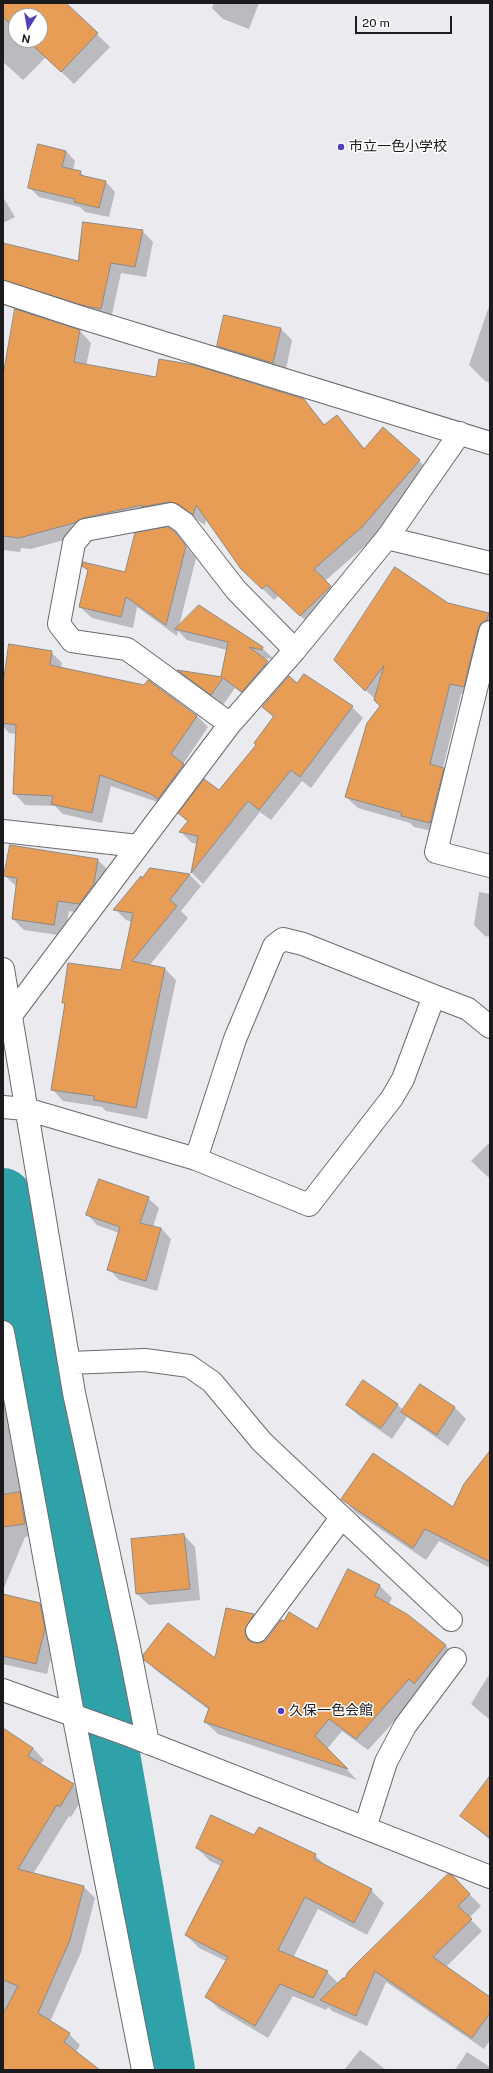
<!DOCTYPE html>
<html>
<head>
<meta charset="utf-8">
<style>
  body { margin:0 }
  #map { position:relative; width:493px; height:2073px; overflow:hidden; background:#eaeaef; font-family:"Public Sans",sans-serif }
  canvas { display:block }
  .frame { position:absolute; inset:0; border:4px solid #1b1b1d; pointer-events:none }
  .north { position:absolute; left:8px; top:8px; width:40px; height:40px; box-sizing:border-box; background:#fff; border:1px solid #a4a4a5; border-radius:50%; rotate:191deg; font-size:11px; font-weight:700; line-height:16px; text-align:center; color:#1b1b1d }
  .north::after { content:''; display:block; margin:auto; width:14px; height:18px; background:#533fb7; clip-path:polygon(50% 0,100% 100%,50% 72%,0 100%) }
  .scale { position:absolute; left:355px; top:16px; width:97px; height:18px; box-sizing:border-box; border:2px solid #1b1b1d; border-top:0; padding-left:5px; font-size:12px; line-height:14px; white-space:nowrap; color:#1b1b1d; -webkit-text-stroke:3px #fff; paint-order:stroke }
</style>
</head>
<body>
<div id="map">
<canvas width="493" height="2073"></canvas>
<div class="frame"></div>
<div class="north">N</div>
<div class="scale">20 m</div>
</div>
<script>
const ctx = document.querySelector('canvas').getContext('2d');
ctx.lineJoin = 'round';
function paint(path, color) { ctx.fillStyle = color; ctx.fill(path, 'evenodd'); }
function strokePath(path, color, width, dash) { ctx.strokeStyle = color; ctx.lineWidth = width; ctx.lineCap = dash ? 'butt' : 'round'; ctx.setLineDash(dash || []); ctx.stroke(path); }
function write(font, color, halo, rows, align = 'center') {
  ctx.font = font + ' "Public Sans","Noto Sans JP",sans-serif'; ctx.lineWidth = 3; ctx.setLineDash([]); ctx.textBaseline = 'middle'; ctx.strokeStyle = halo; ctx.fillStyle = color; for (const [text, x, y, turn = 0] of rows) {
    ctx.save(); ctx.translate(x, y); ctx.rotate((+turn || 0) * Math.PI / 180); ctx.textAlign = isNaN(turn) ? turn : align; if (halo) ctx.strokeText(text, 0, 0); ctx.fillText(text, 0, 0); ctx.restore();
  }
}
paint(new Path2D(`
  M 3,3 L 65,3 L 110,47 L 74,84 L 46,57 L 23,80 L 3,62 ZM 16,16 L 40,16 L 40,40 L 16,40 Z
  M 214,3 L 259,3 L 249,29 L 223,19 L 212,8 Z
  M 66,151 L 75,161 L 73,170 L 80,172 L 85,177 L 106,182 L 115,192 L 109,217 L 85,212 L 80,207 L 39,197 L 29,187 Z
  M 3,197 L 15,217 L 3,223 Z
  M 142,231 L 153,242 L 146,277 L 121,273 L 111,319 L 3,289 L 3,244 L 79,262 Z
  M 490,303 L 490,383 L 485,381 L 469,365 Z
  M 225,316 L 281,329 L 292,340 L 285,374 L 229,357 L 218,346 Z
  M 80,331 L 91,343 L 86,366 L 303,400 L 325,425 L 337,416 L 365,449 L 419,461 L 431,472 L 375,537 L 325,581 L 342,598 L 312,627 L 279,595 L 274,600 L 242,568 L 206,518 L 205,525 L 186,513 L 86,534 L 31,549 L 21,548 L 20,552 L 3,550 L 3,382 Z
  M 175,533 L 196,558 L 179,626 L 262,648 L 274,659 L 262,658 L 279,673 L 253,702 L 235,688 L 223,705 L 190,681 L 180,672 L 225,679 L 227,650 L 187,640 L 178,631 L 177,636 L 137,607 L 133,628 L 92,618 L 80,607 L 89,571 L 83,566 L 126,573 Z
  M 447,604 L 488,614 L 490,615 L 490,638 L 475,697 L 461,694 L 443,768 L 455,780 L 441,833 L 414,827 L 410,823 L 358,808 L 346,797 L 382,706 L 335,660 Z
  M 51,652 L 62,663 L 61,668 L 197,716 L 208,727 L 183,764 L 195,776 L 163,804 L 111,786 L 102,823 L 63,814 L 55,806 L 25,805 L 14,793 L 16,734 L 9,733 L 3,726 L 3,692 Z
  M 304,675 L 352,707 L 363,718 L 311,788 L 302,781 L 271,820 L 260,812 L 203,884 L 192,873 L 197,844 L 192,843 L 181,832 L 188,822 L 180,813 L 220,791 L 257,745 L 274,718 L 263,707 L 298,684 Z
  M 98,860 L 109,871 L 90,915 L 69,911 L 65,936 L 24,930 L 13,919 L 17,887 L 5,876 Z
  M 151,869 L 190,875 L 201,886 L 181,911 L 188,918 L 149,966 L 165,969 L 176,980 L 147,1119 L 106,1111 L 102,1107 L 63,1101 L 52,1089 L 66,1005 L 63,1002 L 121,972 L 132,922 L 126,920 L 115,909 Z
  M 479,892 L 490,894 L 490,937 L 485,936 L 474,925 Z
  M 490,1142 L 490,1179 L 471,1161 Z
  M 148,1198 L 159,1208 L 153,1227 L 161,1228 L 171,1239 L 157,1291 L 119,1280 L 109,1269 L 119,1233 L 97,1225 L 87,1214 Z
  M 3,1311 L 8,1332 L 3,1338 Z
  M 3,1354 L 36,1535 L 25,1537 L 3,1590 Z
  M 420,1385 L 455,1408 L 466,1419 L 448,1446 L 407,1417 L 392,1439 L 359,1416 L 348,1405 L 397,1404 L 403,1410 Z
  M 490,1452 L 490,1568 L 439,1541 L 426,1560 L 355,1512 L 343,1499 L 453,1508 Z
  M 184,1535 L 195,1547 L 200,1600 L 149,1605 L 137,1594 Z
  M 348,1570 L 380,1586 L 392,1598 L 389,1604 L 445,1645 L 457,1658 L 422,1691 L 368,1750 L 342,1731 L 327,1749 L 357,1780 L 218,1734 L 205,1722 L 209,1710 L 158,1672 L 145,1660 L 215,1660 L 226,1610 L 253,1615 L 265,1627 L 257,1644 L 318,1631 ZM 248,1622 L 250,1622 L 243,1635 Z
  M 3,1595 L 39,1604 L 51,1615 L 55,1640 L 47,1674 L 3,1664 Z
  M 490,1673 L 490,1720 L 471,1704 Z
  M 3,1729 L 33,1748 L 44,1760 L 40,1765 L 73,1785 L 84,1796 L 71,1817 L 69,1816 L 33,1874 L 84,1887 L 95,1898 L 81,1952 L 50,2022 L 69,2034 L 80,2045 L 76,2052 L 99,2070 L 3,2070 Z
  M 490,1777 L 490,1840 L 462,1816 Z
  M 255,1837 L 315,1855 L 327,1867 L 371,1890 L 384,1903 L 367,1935 L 318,1909 L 293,1958 L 327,1972 L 338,1983 L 345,1980 L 452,1877 L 481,1906 L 469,1918 L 482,1931 L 446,1967 L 490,1998 L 490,2040 L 484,2049 L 386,1982 L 367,2026 L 332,2011 L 328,2007 L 326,2010 L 293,1996 L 268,2038 L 219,2009 L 206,1996 L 226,1961 L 199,1948 L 186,1935 L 221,1866 L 210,1861 L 197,1848 Z
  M 360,2050 L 386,2070 L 344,2070 Z
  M 467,2052 L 490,2067 L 490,2070 L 455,2070 Z`), '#0003');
strokePath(new Path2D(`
  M 3,1197 L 90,1634 L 166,2070`), '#2ea2a8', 58);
const building = new Path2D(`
  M 3,3 L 66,3 L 98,33 L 61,72 L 27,40 L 40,40 L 40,16 L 16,16 L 16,29 L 3,17 Z
  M 38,144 L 66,151 L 62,167 L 81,171 L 80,175 L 106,181 L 99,208 L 74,202 L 75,199 L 28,188 Z
  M 83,222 L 143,230 L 135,267 L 111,263 L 101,309 L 85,306 L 3,280 L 3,243 L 78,261 Z
  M 15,309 L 80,330 L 74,362 L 156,377 L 159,359 L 194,365 L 304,399 L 324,425 L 337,415 L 364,449 L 383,427 L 420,460 L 363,526 L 314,569 L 331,586 L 300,616 L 267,585 L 262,589 L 241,569 L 196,505 L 193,515 L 178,504 L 169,502 L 141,507 L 142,505 L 83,518 L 74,523 L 19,538 L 3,536 L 3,376 Z
  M 224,315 L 281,328 L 273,363 L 217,346 Z
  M 168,527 L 175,532 L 186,546 L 166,625 L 126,597 L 121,617 L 79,607 L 88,570 L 82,566 L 83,562 L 125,572 L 135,533 Z
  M 395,567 L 448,603 L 489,613 L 487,620 L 481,623 L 478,629 L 464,687 L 450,684 L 430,764 L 444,768 L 430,823 L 401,816 L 402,813 L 345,797 L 367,723 L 380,706 L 374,700 L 384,665 L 365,691 L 334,660 Z
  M 199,605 L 263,647 L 262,650 L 249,647 L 268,661 L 242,692 L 223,678 L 211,695 L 177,670 L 222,677 L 221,676 L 228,642 L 175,629 Z
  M 9,644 L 52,651 L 50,665 L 144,685 L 148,680 L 197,716 L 171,754 L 184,764 L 158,799 L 151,794 L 100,775 L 92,813 L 51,804 L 53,796 L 13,794 L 16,725 L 3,723 L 3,685 Z
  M 304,674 L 353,706 L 300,777 L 291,770 L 259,810 L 248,801 L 191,873 L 198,836 L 179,832 L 188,821 L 178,813 L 204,779 L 219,790 L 256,745 L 254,743 L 274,716 L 262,707 L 289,676 L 297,683 Z
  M 10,845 L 98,859 L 94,884 L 79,904 L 58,901 L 54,925 L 12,919 L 17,878 L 4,876 Z
  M 150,868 L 190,874 L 170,900 L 177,906 L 132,961 L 165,968 L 136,1108 L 94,1100 L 94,1096 L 51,1090 L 65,1003 L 62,1003 L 68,963 L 121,970 L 133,913 L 113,910 L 141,876 L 142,878 Z
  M 99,1179 L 149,1197 L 140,1223 L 161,1228 L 146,1281 L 107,1270 L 120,1227 L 86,1215 Z
  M 363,1380 L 398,1404 L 381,1428 L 346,1405 Z
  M 420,1384 L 455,1407 L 437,1435 L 401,1412 Z
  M 490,1451 L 490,1562 L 425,1529 L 413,1548 L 341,1499 L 373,1453 L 453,1507 L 464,1484 Z
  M 20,1492 L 25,1524 L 3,1527 L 3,1495 Z
  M 184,1534 L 190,1589 L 136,1594 L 131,1539 Z
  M 348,1569 L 380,1585 L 375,1596 L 407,1614 L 446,1645 L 414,1684 L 409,1679 L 356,1739 L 329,1719 L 315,1736 L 348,1769 L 204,1722 L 209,1708 L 144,1660 L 143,1655 L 168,1623 L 215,1658 L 226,1608 L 254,1614 L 245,1630 L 246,1636 L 249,1641 L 255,1643 L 262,1643 L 267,1639 L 281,1620 L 284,1621 L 289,1612 L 317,1629 Z
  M 3,1594 L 40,1603 L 45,1629 L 36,1664 L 3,1656 Z
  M 3,1728 L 33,1748 L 28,1756 L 74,1784 L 60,1807 L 57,1805 L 18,1869 L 84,1886 L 70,1940 L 38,2013 L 70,2033 L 64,2042 L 100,2070 L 3,2070 L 3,2014 L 18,1986 L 3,1980 Z
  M 490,1776 L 490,1838 L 460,1816 Z
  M 211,1815 L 254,1835 L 259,1827 L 316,1854 L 314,1859 L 372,1889 L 354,1923 L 305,1897 L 278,1950 L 328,1971 L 313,1998 L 280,1984 L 255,2026 L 205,1997 L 228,1957 L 185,1935 L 223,1861 L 196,1848 Z
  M 448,1874 L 453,1876 L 470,1894 L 458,1906 L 472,1919 L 433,1957 L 490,1997 L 490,2013 L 472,2038 L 375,1971 L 356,2016 L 320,2000 L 343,1978 L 345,1978 L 348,1972 Z`);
paint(building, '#e79d56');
strokePath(building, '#8d8986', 1);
const minor = new Path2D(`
  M 3,292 L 73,315 L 490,443
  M 387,538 L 490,563
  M 490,632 L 436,852 L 490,866
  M 230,724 L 127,649 L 72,641 L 59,624 L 74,543 L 85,530 L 171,514 L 184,523 L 236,590 L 295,650
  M 3,831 L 138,846
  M 3,969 L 74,1393 L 128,1642 L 148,1743
  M 12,1014 L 230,724 L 295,650 L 387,538 L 460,433
  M 3,1107 L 26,1109 L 196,1159 L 309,1205 L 392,1098 L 403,1079 L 434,996 L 468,1009 L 490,1027
  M 196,1159 L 235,1039 L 274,946 L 283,939 L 303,944 L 434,996
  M 3,1332 L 71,1703 L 143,2070
  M 69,1363 L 145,1360 L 189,1366 L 212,1382 L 262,1442 L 451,1620
  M 257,1631 L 342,1517
  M 3,1690 L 131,1736 L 490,1877
  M 365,1828 L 386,1762 L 405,1726 L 455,1659`);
strokePath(minor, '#6b6b6f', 24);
strokePath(minor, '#fff', 22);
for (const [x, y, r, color] of [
  [341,147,4,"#533fb7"],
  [281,1711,4,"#533fb7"]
]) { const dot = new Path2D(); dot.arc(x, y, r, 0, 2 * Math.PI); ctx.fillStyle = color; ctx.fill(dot); strokePath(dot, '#fff', 1.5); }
write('14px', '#1b1b1d', '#fff', [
  ["市立一色小学校",349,147],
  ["久保一色会館",289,1711]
], 'left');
</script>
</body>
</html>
